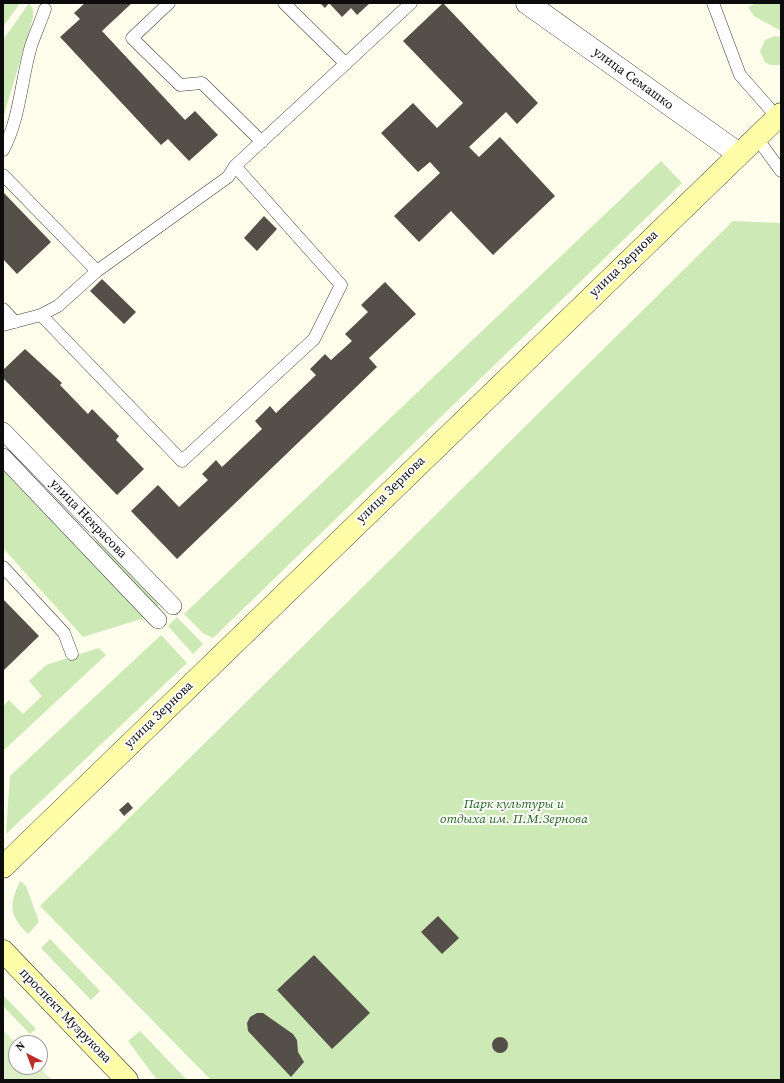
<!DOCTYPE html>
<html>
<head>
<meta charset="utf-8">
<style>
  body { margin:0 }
  #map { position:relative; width:784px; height:1083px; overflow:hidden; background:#fffdec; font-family:"Source Serif 4",serif }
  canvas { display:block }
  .frame { position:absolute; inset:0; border:4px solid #0c0c0c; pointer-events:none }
  .north { position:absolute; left:8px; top:1035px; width:40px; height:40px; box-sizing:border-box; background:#fff; border:1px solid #9e9e9e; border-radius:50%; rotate:318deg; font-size:11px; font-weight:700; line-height:16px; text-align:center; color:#0c0c0c }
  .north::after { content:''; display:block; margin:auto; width:14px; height:18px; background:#bc2c25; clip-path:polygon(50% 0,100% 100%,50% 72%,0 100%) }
</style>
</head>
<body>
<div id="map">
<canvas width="784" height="1083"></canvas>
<div class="frame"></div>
<div class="north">N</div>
</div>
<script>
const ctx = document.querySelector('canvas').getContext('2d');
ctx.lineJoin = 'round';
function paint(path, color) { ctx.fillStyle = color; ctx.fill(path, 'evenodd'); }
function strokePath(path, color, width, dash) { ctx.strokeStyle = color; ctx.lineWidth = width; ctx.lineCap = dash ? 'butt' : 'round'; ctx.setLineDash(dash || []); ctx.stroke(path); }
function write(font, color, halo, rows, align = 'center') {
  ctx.font = font + ' "Source Serif 4",serif'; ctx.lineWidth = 4; ctx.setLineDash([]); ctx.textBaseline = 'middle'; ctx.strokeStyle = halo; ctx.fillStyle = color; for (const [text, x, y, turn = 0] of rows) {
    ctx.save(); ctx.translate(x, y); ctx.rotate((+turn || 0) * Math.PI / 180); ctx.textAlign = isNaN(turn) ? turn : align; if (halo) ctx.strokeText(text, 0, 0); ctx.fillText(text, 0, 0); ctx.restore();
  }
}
paint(new Path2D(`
  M 3,3 L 20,3 L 3,27 Z
  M 29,3 L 33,9 L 33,18 L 3,118 L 3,40 Z
  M 756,3 L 781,3 L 781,31 L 754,16 L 748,7 Z
  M 775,36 L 781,37 L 781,65 L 770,65 L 765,62 L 760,51 L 765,40 Z
  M 661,161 L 682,183 L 213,638 L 203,633 L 184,614 Z
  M 733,221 L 781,223 L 781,1080 L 211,1080 L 40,906 Z
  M 4,471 L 144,618 L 83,637 L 3,548 Z
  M 101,537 L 163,600 L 152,611 L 91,546 Z
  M 177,617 L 203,644 L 193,654 L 168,626 Z
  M 161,635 L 187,663 L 6,834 L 10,776 Z
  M 99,648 L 106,655 L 4,750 L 3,706 L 9,700 L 23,714 L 42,696 L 29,681 L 46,665 Z
  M 20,881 L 26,886 L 39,922 L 28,934 C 9,916 9,904 20,881 Z
  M 50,939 L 100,991 L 91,1000 L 41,948 Z
  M 3,995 L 36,1029 L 30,1034 L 3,1006 Z
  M 140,1031 L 187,1080 L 157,1080 L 128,1041 Z`), '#cce9b6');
paint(new Path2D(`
  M 3,1030 L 16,1043 L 16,1067 L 39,1067 L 52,1080 L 3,1080 Z`), '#def0c8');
paint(new Path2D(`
  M 85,3 L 132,3 L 102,31 L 185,120 L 195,111 L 218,135 L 189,161 L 168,139 L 161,145 L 60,37 L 80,19 L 74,13 Z
  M 320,3 L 370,3 L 357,15 L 351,8 L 342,17 L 329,3 L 325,8 Z
  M 443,3 L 538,103 L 517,124 L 506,112 L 469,147 L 479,157 L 500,137 L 555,196 L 493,255 L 451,211 L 419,242 L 394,216 L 440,173 L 430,162 L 418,172 L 381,133 L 413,103 L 437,128 L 463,103 L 403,41 Z
  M 4,193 L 51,242 L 17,274 L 3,259 Z
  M 264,216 L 277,229 L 257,251 L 244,238 Z
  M 102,279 L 136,312 L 124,324 L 90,291 Z
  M 385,282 L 416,314 L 369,358 L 377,367 L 177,559 L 131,511 L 158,485 L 179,507 L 208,480 L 202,474 L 216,460 L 222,467 L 262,429 L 255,421 L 270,406 L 276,413 L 316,375 L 310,369 L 325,354 L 331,360 L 352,341 L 345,334 L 368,312 L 361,305 Z
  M 25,349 L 62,383 L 60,385 L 88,414 L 92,409 L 119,436 L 116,440 L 144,469 L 117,495 L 3,378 L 3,370 Z
  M 3,599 L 39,636 L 3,671 Z
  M 128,802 L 133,808 L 124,816 L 119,810 Z
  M 438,916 L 459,938 L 442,954 L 421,932 Z
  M 314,955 L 370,1013 L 332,1049 L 277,990 Z
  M 257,1013 L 263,1013 L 293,1034 L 297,1040 L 298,1052 L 304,1062 L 291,1077 L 248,1031 L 247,1023 L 250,1017 Z
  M492 1045a8 8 0 1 1 16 0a8 8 0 1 1-16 0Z`), '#554f49');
const service = new Path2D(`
  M 169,3 L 132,38 L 180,85 L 202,83 L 262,142
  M 284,3 L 346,64
  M 713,3 L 740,75 L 777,117
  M 756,137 L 781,171
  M 3,150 C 20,119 21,80 31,46 C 35,34 41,21 45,9
  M 3,175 L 97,271
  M 3,309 L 15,322
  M 41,315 L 182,461 L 314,339 L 341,285 L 235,166
  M 3,325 L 41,315 L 58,306 L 97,271 L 228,177 L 235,166 L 411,3
  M 3,567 L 64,633 L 72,654`);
const pedestrian = new Path2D(`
  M 3,431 L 173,606
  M 3,457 L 158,620`);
const tertiary = new Path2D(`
  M 527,3 L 739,154`);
const secondary = new Path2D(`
  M 3,867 L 781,114
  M 3,951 L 127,1080`);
strokePath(service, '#3f3f3f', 13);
strokePath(pedestrian, '#3f3f3f', 18);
strokePath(tertiary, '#3f3f3f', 23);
strokePath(secondary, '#2e2e2e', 23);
strokePath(service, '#fff', 12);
strokePath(pedestrian, '#fff', 17);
strokePath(tertiary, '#fff', 22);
strokePath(secondary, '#fffda7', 22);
write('13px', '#0c0c0c', '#fff', [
  ["улица Семашко",633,79,36],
  ["улица Зернова",624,264,-44],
  ["улица Зернова",391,490,-44],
  ["улица Некрасова",88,519,46],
  ["улица Зернова",159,715,-44],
  ["проспект Музрукова",65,1016,46]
]);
write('italic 13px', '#25631d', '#fff', [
  ["Парк культуры и",514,805],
  ["отдыха им. П.М.Зернова",514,820]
]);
</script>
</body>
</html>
